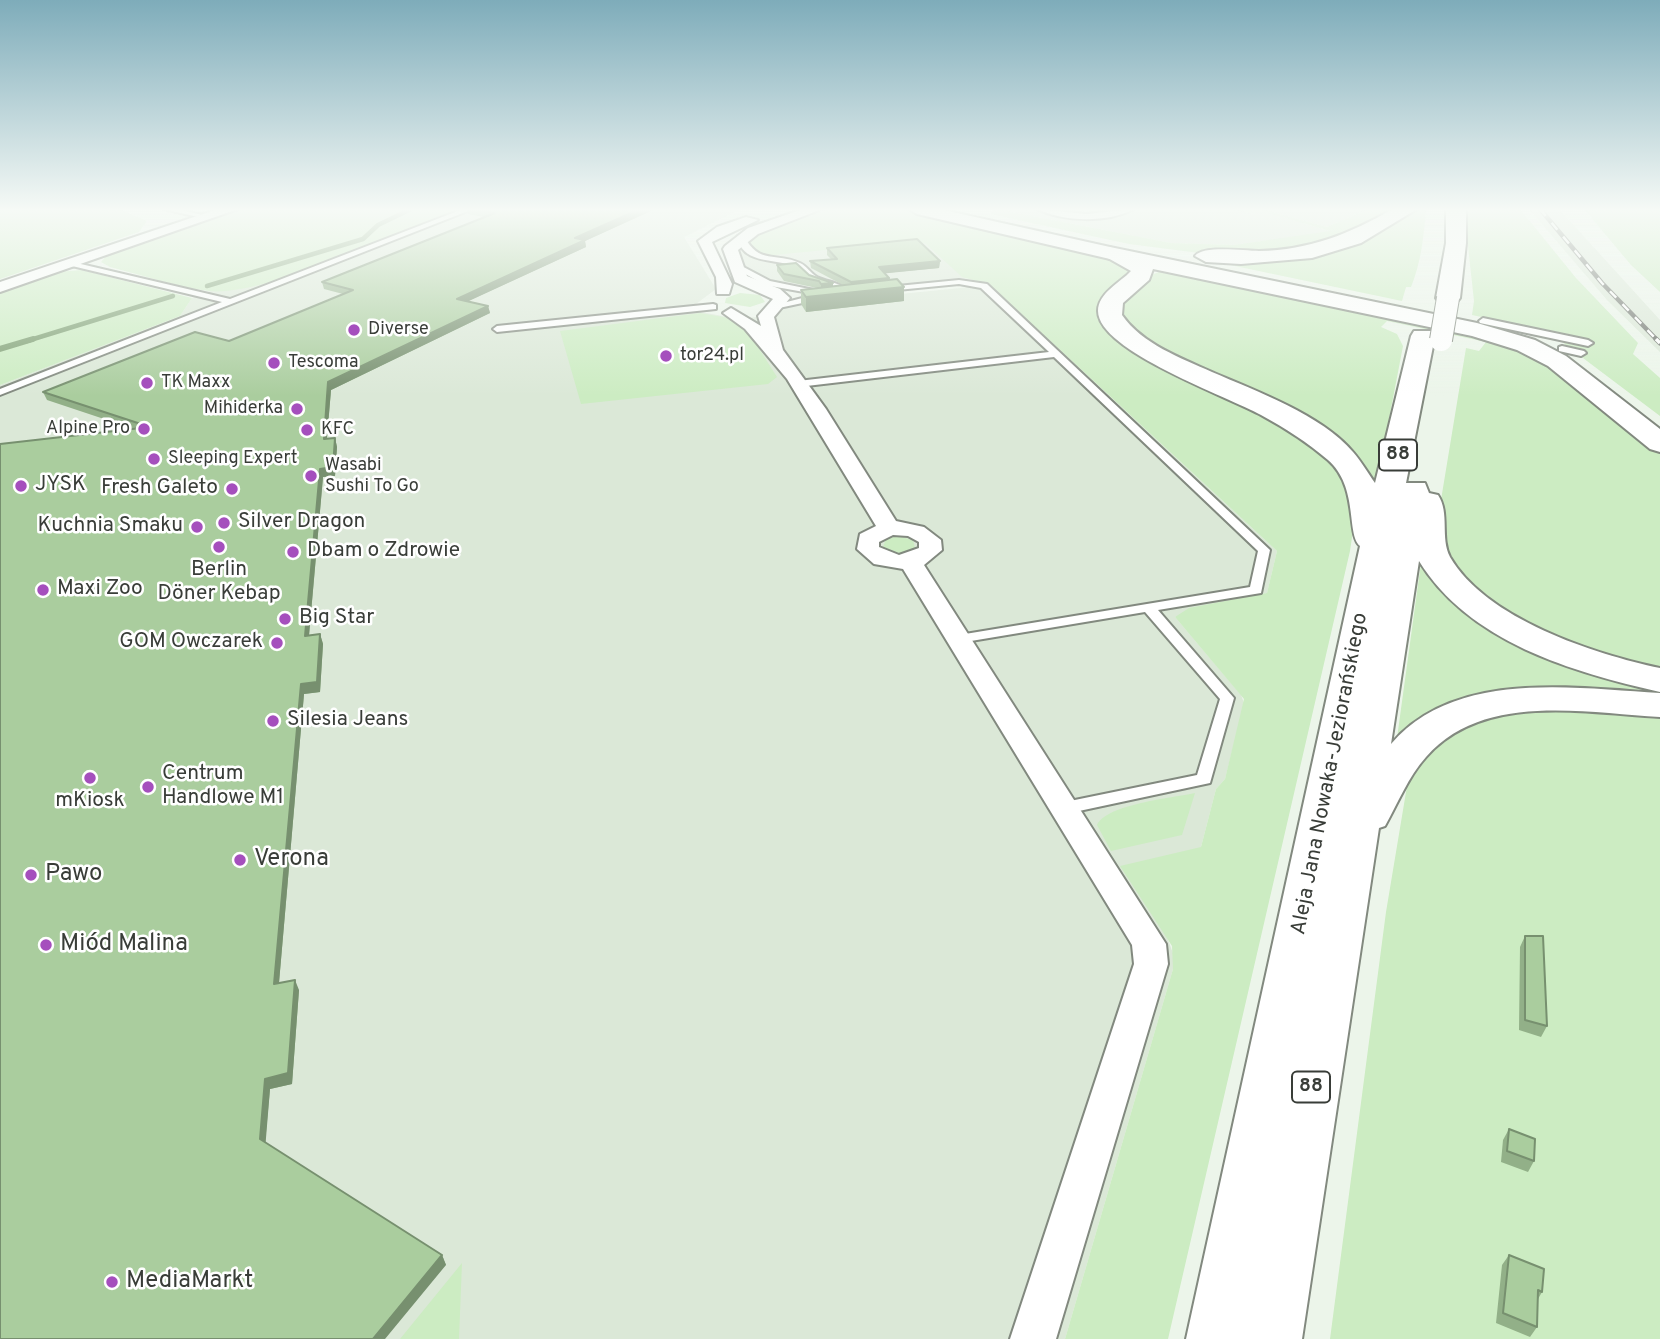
<!DOCTYPE html>
<html>
<head>
<meta charset="utf-8">
<style>
  body { margin:0 }
  canvas { display:block; background:#ecf5ea }
</style>
</head>
<body>
<canvas width="1660" height="1339"></canvas>
<script>
const ctx = document.querySelector('canvas').getContext('2d');
ctx.lineJoin = 'round';
function paint(path, color) { ctx.fillStyle = color; ctx.fill(path, 'evenodd'); }
function strokePath(path, color, width, dash) { ctx.strokeStyle = color; ctx.lineWidth = width; ctx.lineCap = dash ? 'butt' : 'round'; ctx.setLineDash(dash || []); ctx.stroke(path); }
function write(font, color, halo, rows, align = 'center') {
  ctx.font = font + ' Overpass,sans-serif'; ctx.lineWidth = 5; ctx.setLineDash([]); ctx.textBaseline = 'middle'; ctx.strokeStyle = halo; ctx.fillStyle = color; for (const [text, x, y, turn = 0] of rows) {
    ctx.save(); ctx.translate(x, y); ctx.rotate((+turn || 0) * Math.PI / 180); ctx.textAlign = isNaN(turn) ? turn : align; if (halo) ctx.strokeText(text, 0, 0); ctx.fillText(text, 0, 0); ctx.restore();
  }
}
paint(new Path2D(`
  M 462,209 L 741,209 L 684,237 L 716,289 L 696,304 L 701,312 L 739,319 L 775,315 L 791,305 L 990,285 L 1277,551 L 1267,593 L 1175,617 L 1241,695 L 1244,703 L 1225,779 L 1216,789 L 1201,847 L 1165,932 L 1174,956 L 1173,969 L 1065,1339 L 0,1339 L 0,385 L 180,316 L 192,298 L 210,291 L 254,285 L 290,275 Z
  M 1010,209 L 1233,209 L 1252,214 L 1261,210 L 1332,232 L 1234,245 L 1171,243 L 1006,211 Z
  M 1261,209 L 1368,209 L 1327,227 Z
  M 1529,209 L 1559,209 L 1660,320 L 1660,352 L 1607,300 Z
  M 921,237 L 971,278 L 853,290 L 780,284 L 747,269 L 739,256 L 739,251 Z`), '#dbe8d7');
paint(new Path2D(`
  M 0,209 L 119,209 L 147,221 L 139,232 L 0,279 Z
  M 239,209 L 462,209 C 404,231 265,297 209,291 C 176,287 142,275 110,267 L 101,262 L 107,255 L 120,249 Z
  M 828,209 L 905,209 L 1104,255 L 1135,269 L 1103,322 L 1252,404 L 1333,459 L 1356,510 L 1350,551 L 1168,1339 L 1065,1339 L 1173,969 L 1172,946 L 1120,866 L 1201,847 L 1216,789 L 1225,779 L 1244,699 L 1175,617 L 1189,608 L 1267,593 L 1277,551 L 990,285 L 962,277 L 926,244 L 917,241 L 764,256 L 756,255 L 749,246 L 751,240 L 760,234 Z
  M 995,209 L 1010,209 L 1007,211 L 1171,243 L 1234,245 L 1330,231 L 1261,211 L 1252,214 L 1233,209 L 1262,209 L 1327,227 L 1368,209 L 1399,209 L 1343,239 L 1304,250 L 1207,254 L 1129,244 L 990,214 Z
  M 1416,209 L 1426,209 C 1424,235 1421,263 1411,287 L 1406,287 L 1402,301 L 1192,257 L 1228,259 L 1356,242 Z
  M 1464,209 L 1520,209 L 1576,278 L 1638,343 L 1633,354 L 1660,378 L 1660,416 L 1579,355 L 1582,350 L 1567,346 L 1560,340 L 1586,346 L 1590,340 L 1472,315 L 1474,301 Z
  M 1584,209 L 1660,209 L 1660,292 L 1631,265 Z
  M 1167,269 L 1468,332 L 1525,348 L 1660,450 L 1660,673 L 1596,657 L 1483,601 L 1445,555 L 1440,506 L 1466,348 L 1479,351 L 1486,342 L 1387,321 L 1381,327 L 1397,334 L 1403,346 L 1376,487 L 1364,470 L 1158,353 L 1119,317 L 1123,296 L 1151,275 Z
  M 82,270 L 192,298 L 180,316 L 0,385 L 0,288 L 56,272 Z
  M 740,293 L 760,295 L 765,302 L 750,307 L 725,303 L 726,298 Z
  M 700,313 L 735,319 L 751,336 L 777,377 L 768,384 L 581,404 L 560,331 Z
  M 898,536 L 913,540 L 915,548 L 901,554 L 883,547 L 886,539 Z
  M 1421,563 L 1443,587 L 1660,687 L 1660,697 L 1421,720 L 1397,738 Z
  M 1580,708 L 1660,712 L 1660,1339 L 1330,1339 L 1386,912 L 1408,780 L 1426,751 L 1452,730 L 1498,713 Z
  M 1195,793 L 1182,835 L 1111,851 L 1097,825 C 1107,804 1172,798 1195,793 Z
  M 462,1263 L 459,1339 L 400,1339 Z`), '#ccecc2');
strokePath(new Path2D(`
  M 207,286 L 363,239 L 378,225 L 411,209
  M 27,341 L 173,296`), '#80a175', 4.5);
strokePath(new Path2D(`
  M 0,349 L 33,339`), '#80a175', 6);
const service = new Path2D(`
  M 163,209 L 177,209 L 211,217 L 207,219 Z
  M 463,209 L 473,209 L 0,395 L 0,389 L 222,302 L 68,265 L 68,261 L 230,299 Z
  M 1037,209 L 1086,214 L 1134,209 C 1108,223 1063,222 1037,209 Z
  M 738,236 L 744,236 C 759,265 776,252 800,263 C 807,266 810,273 817,277 C 830,283 841,282 851,293 L 844,295 C 834,284 820,287 809,279 C 802,275 800,268 792,265 C 772,259 740,263 738,236 Z
  M 734,262 L 770,281 L 819,291 L 815,294 L 765,285 L 731,266 L 730,264 Z
  M 959,280 L 987,284 L 1270,550 L 1261,593 L 1158,610 L 1234,698 L 1210,783 L 1065,814 L 1059,812 L 1057,808 L 1059,804 L 1065,802 L 1197,775 L 1220,699 L 1145,612 L 959,643 L 952,639 L 959,635 L 1250,587 L 1258,551 L 1054,357 L 798,387 L 793,384 L 798,381 L 1049,352 L 981,288 L 959,284 L 887,291 L 883,289 L 887,287 Z
  M 818,294 L 821,295 L 821,299 L 779,308 L 775,305 Z
  M 713,304 L 716,305 L 716,309 L 497,332 L 493,329 L 497,326 Z
  M 1483,318 L 1588,340 L 1593,343 L 1588,346 L 1480,323 L 1479,321 Z
  M 1562,346 L 1584,351 L 1586,353 L 1581,356 L 1559,351 L 1559,347 Z`);
const minor = new Path2D(`
  M 218,209 L 238,209 L 0,292 L 0,282 Z
  M 803,209 L 822,209 L 758,234 L 738,250 L 747,276 L 780,289 L 790,298 L 774,317 L 783,350 L 826,409 L 896,521 L 924,527 L 941,540 L 942,550 L 924,565 L 1166,944 L 1168,964 L 1056,1339 L 1010,1339 L 1134,964 L 1132,945 L 903,569 L 874,564 L 857,549 L 860,534 L 876,526 L 787,379 L 745,329 L 723,313 L 731,308 L 761,326 L 758,316 L 773,299 L 735,282 L 723,249 L 725,246 L 748,228 ZM 893,535 L 908,536 L 919,542 L 919,548 L 899,555 L 879,547 L 879,542 Z
  M 746,217 L 758,220 L 712,242 L 732,284 L 729,294 L 717,294 L 716,277 L 698,241 L 717,227 Z`);
const tertiary = new Path2D(`
  M 909,209 L 939,209 L 1110,247 L 1119,253 L 1110,259 L 917,214 Z`);
const primary = new Path2D(`
  M 1393,209 L 1417,209 L 1361,243 L 1312,258 L 1241,264 L 1206,262 L 1195,256 C 1203,245 1244,251 1259,251 C 1310,250 1349,234 1393,209 Z
  M 1446,209 L 1466,209 L 1466,243 L 1460,298 L 1456,303 L 1440,303 L 1436,298 L 1446,243 Z
  M 1110,247 L 1477,323 L 1535,340 L 1566,356 L 1660,429 L 1660,452 L 1650,449 L 1548,366 L 1517,350 L 1472,336 L 1153,269 L 1149,280 L 1123,303 L 1122,315 C 1142,344 1181,358 1212,372 C 1256,391 1322,415 1353,452 C 1361,461 1368,473 1375,483 L 1411,336 L 1414,331 L 1432,331 L 1435,336 L 1406,483 L 1425,483 L 1429,493 L 1438,495 C 1450,513 1440,538 1450,557 C 1486,619 1594,654 1660,668 L 1660,692 C 1572,672 1469,642 1419,561 L 1391,744 C 1455,669 1574,688 1660,693 L 1660,717 C 1584,713 1483,692 1426,757 C 1408,777 1398,803 1385,826 L 1379,828 L 1302,1339 L 1186,1339 L 1360,546 C 1346,534 1359,487 1328,460 C 1307,442 1285,428 1261,415 C 1229,397 1098,351 1098,311 C 1098,293 1121,282 1131,271 L 1099,253 Z`);
strokePath(service, '#82897f', 4);
strokePath(minor, '#82897f', 4);
strokePath(tertiary, '#82897f', 4);
strokePath(primary, '#82897f', 4);
paint(service, '#fff');
paint(minor, '#fff');
paint(tertiary, '#fff');
paint(primary, '#fff');
const railFar1 = new Path2D(`
  M 1540,209 L 1602,283 L 1658,341`);
const rail = new Path2D(`
  M 1656,339 L 1660,343`);
strokePath(railFar1, '#70756e', 4.5);
strokePath(rail, '#70756e', 5);
strokePath(railFar1, '#fff', 2.5, [9]);
strokePath(rail, '#fff', 3.5, [11]);
const primaryBridge = new Path2D(`
  M 1441,340 L 1448,298`);
strokePath(primaryBridge, '#82897f', 24, []);
strokePath(primaryBridge, '#fff', 22);
paint(new Path2D(`
  M 468,209 L 653,210 L 585,241 L 586,247 L 468,301 L 488,306 L 490,313 L 331,390 L 327,439 L 335,438 L 337,447 L 335,476 L 323,477 L 309,636 L 320,634 L 323,644 L 320,692 L 304,694 L 279,983 L 299,990 L 292,1084 L 270,1089 L 265,1143 L 442,1255 L 446,1265 L 0,1339 L 134,429 L 47,400 L 43,392 L 229,341 L 343,294 L 324,289 L 322,282 L 484,217 L 468,214 Z
  M 827,248 L 940,261 L 939,268 L 885,273 L 904,301 L 806,312 L 801,304 L 801,290 L 817,288 L 784,281 L 777,271 L 777,265 L 833,283 L 833,286 L 843,285 L 811,268 L 810,261 L 832,260 L 827,255 Z
  M 1525,936 L 1547,1026 L 1541,1037 L 1519,1030 L 1520,947 Z
  M 1509,1129 L 1534,1161 L 1528,1172 L 1501,1162 L 1503,1140 Z
  M 1509,1255 L 1542,1292 L 1538,1299 L 1537,1327 L 1530,1337 L 1496,1323 L 1502,1265 Z`), '#92b088');
paint(new Path2D(`
  M 640,209 L 653,210 L 585,241 L 586,247 L 458,306 L 457,299 L 575,238 Z
  M 940,261 L 939,268 L 879,274 L 879,267 Z
  M 889,278 L 889,285 L 851,289 L 851,282 Z
  M 833,283 L 833,290 L 821,292 L 821,284 Z
  M 904,287 L 904,301 L 806,312 L 806,297 Z
  M 488,306 L 490,313 L 331,390 L 326,448 L 324,439 L 328,382 Z
  M 335,438 L 337,447 L 335,476 L 323,477 L 308,646 L 305,636 L 320,469 Z
  M 320,634 L 323,644 L 320,692 L 304,694 L 278,994 L 274,984 L 301,684 Z
  M 295,980 L 299,990 L 292,1084 L 270,1089 L 265,1150 L 260,1139 L 265,1079 Z
  M 442,1255 L 446,1265 L 385,1339 L 373,1339 Z`), '#77906f');
const building = new Path2D(`
  M 475,209 L 640,209 L 575,238 L 585,240 L 457,299 L 488,306 L 328,382 L 324,439 L 335,438 L 333,467 L 320,469 L 305,636 L 320,634 L 317,682 L 301,684 L 274,984 L 295,980 L 288,1073 L 265,1079 L 260,1139 L 442,1255 L 373,1339 L 0,1339 L 0,444 L 150,427 L 43,392 L 195,332 L 229,341 L 353,290 L 322,282 L 495,213 Z
  M 917,239 L 940,261 L 879,267 L 889,278 L 851,282 L 810,261 L 837,259 L 827,248 Z
  M 796,263 L 809,275 L 833,283 L 821,284 L 819,281 L 784,274 L 777,265 Z
  M 897,279 L 904,287 L 806,297 L 801,290 Z
  M 1525,936 L 1543,936 L 1547,1026 L 1525,1020 Z
  M 1509,1129 L 1535,1139 L 1534,1161 L 1507,1151 Z
  M 1509,1255 L 1544,1269 L 1542,1292 L 1538,1290 L 1537,1327 L 1503,1313 Z`);
paint(building, '#aacd9e');
strokePath(building, '#77906f', 2);
const sky = ctx.createLinearGradient(0, 0, 0, 396);
sky.addColorStop(0, '#7eacba');
sky.addColorStop(0.53, '#f6faf6');
sky.addColorStop(1, '#f6faf600');
ctx.fillStyle = sky;
ctx.fillRect(0, 0, 1660, 396);
for (const [x, y, r, color] of [
  [354,330,7,"#a54fbd"],
  [666,356,7,"#a54fbd"],
  [274,363,7,"#a54fbd"],
  [147,383,7,"#a54fbd"],
  [297,409,7,"#a54fbd"],
  [144,429,7,"#a54fbd"],
  [307,430,7,"#a54fbd"],
  [154,459,7,"#a54fbd"],
  [311,476,7,"#a54fbd"],
  [21,486,7,"#a54fbd"],
  [232,489,7,"#a54fbd"],
  [224,523,7,"#a54fbd"],
  [197,527,7,"#a54fbd"],
  [219,547,7,"#a54fbd"],
  [293,552,7,"#a54fbd"],
  [43,590,7,"#a54fbd"],
  [285,619,7,"#a54fbd"],
  [277,643,7,"#a54fbd"],
  [273,721,7,"#a54fbd"],
  [90,778,7,"#a54fbd"],
  [148,787,7,"#a54fbd"],
  [240,860,7,"#a54fbd"],
  [31,875,7,"#a54fbd"],
  [46,945,7,"#a54fbd"],
  [112,1282,7,"#a54fbd"]
]) { const dot = new Path2D(); dot.arc(x, y, r, 0, 2 * Math.PI); ctx.fillStyle = color; ctx.fill(dot); strokePath(dot, '#fff', 2.5); }
write('18px', '#393d38', '#fff', [
  ["Diverse",368,330],
  ["tor24.pl",680,356],
  ["Tescoma",288,363],
  ["TK Maxx",161,383],
  ["Mihiderka",283,409,"right"],
  ["Alpine Pro",130,429,"right"],
  ["KFC",321,430],
  ["Sleeping Expert",168,459],
  ["Wasabi",325,466],
  ["Sushi To Go",325,487]
], 'left');
for (const [x, y, w] of [
  [1398,455,38],
  [1311,1087,38]
]) { const box = new Path2D(); box.roundRect(x - w / 2, y - 15.5, w, 31, 5); ctx.fillStyle = '#fff'; ctx.fill(box); strokePath(box, '#393d38', 2); }
write('bold 19px', '#393d38', null, [
  ["88",1398,455],
  ["88",1311,1087]
]);
write('21px', '#393d38', '#fff', [
  ["JYSK",35,486],
  ["Fresh Galeto",218,489,"right"],
  ["Silver Dragon",238,523],
  ["Kuchnia Smaku",183,527,"right"],
  ["Dbam o Zdrowie",307,552],
  ["Berlin",219,571,"center"],
  ["Döner Kebap",219,595,"center"],
  ["Maxi Zoo",57,590],
  ["Big Star",299,619],
  ["GOM Owczarek",263,643,"right"],
  ["Silesia Jeans",287,721],
  ["Centrum",162,775],
  ["Handlowe M1",162,799],
  ["mKiosk",90,802,"center"]
], 'left');
write('21px', '#393d38', '#fff', [
  ["Aleja Jana Nowaka-Jeziorańskiego",1331,774,-79]
]);
write('24px', '#393d38', '#fff', [
  ["Verona",254,860],
  ["Pawo",45,875],
  ["Miód Malina",60,945],
  ["MediaMarkt",126,1282]
], 'left');
</script>
</body>
</html>
